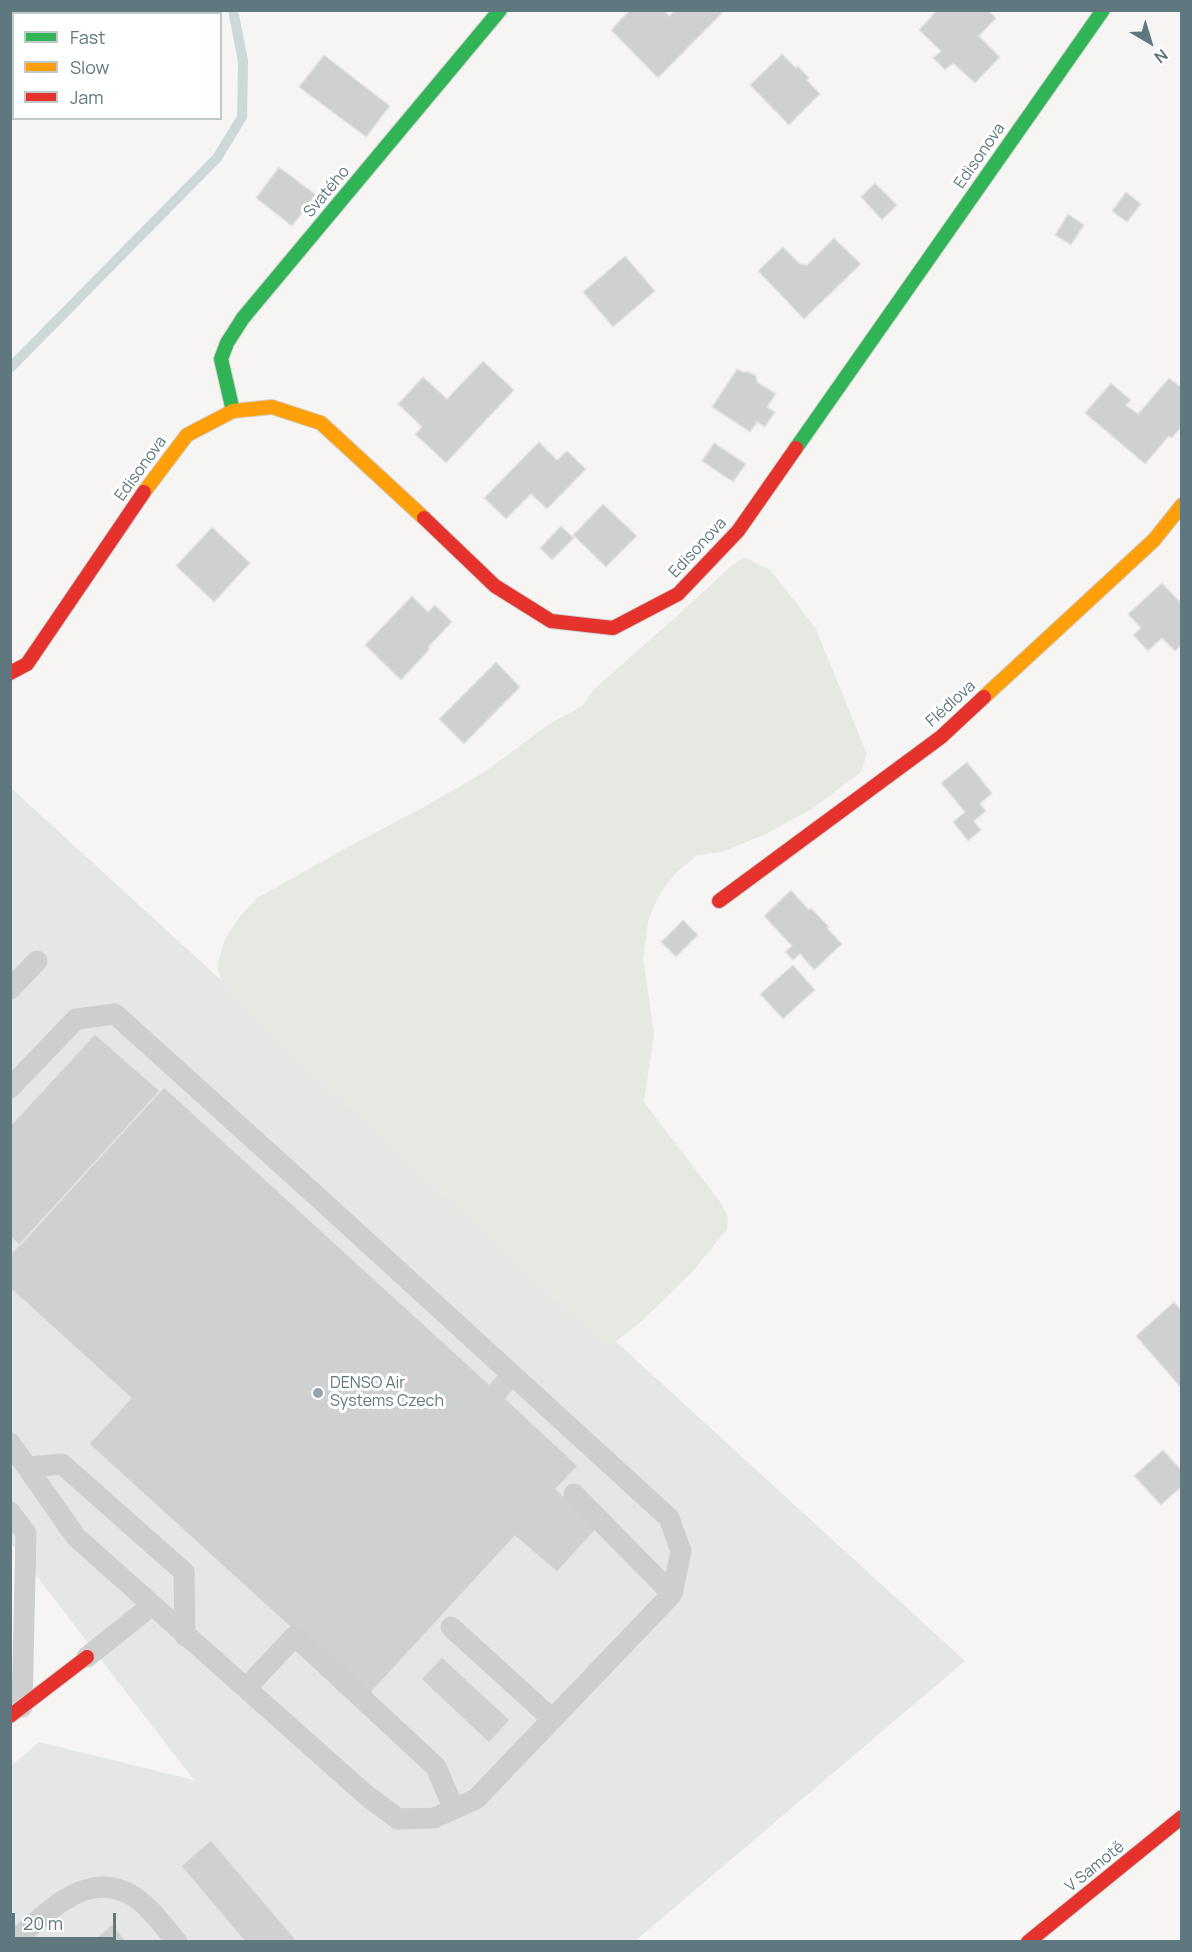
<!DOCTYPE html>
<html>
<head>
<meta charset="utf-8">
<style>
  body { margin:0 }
  #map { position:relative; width:1192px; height:1952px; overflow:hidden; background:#f6f5f4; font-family:Manrope,sans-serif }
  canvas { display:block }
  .frame { position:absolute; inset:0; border:12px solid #5f7880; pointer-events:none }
  .legend { position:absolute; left:12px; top:12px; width:210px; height:108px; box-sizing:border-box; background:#fff; border:2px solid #bfc9cc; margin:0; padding:8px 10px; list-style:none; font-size:18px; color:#5f7880 }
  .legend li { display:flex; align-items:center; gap:12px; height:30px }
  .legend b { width:30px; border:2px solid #bfc9cc }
  .north { position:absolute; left:1120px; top:12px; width:60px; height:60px; -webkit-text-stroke:4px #fff; paint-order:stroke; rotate:142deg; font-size:16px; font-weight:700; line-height:24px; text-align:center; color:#5f7880 }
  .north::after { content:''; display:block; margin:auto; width:21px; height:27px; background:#5f7880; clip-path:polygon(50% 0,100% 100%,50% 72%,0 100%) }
  .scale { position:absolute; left:12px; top:1913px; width:104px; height:27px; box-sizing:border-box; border:3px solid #5f7880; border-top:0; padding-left:8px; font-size:18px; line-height:21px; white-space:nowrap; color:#5f7880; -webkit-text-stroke:4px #fff; paint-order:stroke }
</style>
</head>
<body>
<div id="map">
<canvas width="1192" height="1952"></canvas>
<div class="frame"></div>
<ul class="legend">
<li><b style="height:8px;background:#30b455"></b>Fast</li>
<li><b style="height:8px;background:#ff9f0a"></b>Slow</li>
<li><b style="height:8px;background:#e5322d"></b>Jam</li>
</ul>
<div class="north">N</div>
<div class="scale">20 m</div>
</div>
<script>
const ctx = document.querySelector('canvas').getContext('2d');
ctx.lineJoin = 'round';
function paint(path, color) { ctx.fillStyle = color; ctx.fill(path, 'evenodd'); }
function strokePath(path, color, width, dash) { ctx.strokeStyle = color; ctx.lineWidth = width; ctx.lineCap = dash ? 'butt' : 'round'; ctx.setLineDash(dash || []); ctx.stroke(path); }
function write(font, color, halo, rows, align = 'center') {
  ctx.font = font + ' Manrope,sans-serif'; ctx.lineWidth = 6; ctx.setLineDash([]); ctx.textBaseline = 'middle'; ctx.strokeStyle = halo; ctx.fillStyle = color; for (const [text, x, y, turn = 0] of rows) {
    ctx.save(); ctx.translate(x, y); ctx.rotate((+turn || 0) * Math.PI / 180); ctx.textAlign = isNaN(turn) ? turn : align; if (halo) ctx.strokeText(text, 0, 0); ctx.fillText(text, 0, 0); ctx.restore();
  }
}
paint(new Path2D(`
  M 10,787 L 965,1661 L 635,1941 L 11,1941 L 11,1766 L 39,1742 L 194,1780 L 11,1543 Z`), '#e5e7e6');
paint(new Path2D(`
  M 744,557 L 770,570 L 815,627 L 867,754 L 861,772 L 815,807 L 764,835 L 721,852 L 697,855 L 675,874 L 660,894 L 649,917 L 643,958 L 654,1034 L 644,1102 L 721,1203 L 728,1217 L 727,1229 L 694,1270 L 643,1320 L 609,1347 L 595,1337 L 250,1017 L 223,984 L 217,966 L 225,939 L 242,914 L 257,898 L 350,846 L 424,807 L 483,773 L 551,723 L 582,706 L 594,689 L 677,616 L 729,568 Z`), '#e6e9e2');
strokePath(new Path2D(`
  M 10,368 L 217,158 L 242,117 L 243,61 L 233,10`), '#cdd8d9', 10);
const building = new Path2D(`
  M 48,10 L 108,10 L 104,14 L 50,14 Z
  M 630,10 L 664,10 L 669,16 L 675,10 L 720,10 L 722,13 L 658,78 L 611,30 Z
  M 937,10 L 988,10 L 996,18 L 979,36 L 1000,57 L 975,83 L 953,63 L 945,70 L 933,58 L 941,51 L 919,30 Z
  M 782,54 L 796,68 L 798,66 L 809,78 L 807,80 L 820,94 L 789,125 L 750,85 Z
  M 324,55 L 390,106 L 366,137 L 299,87 Z
  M 279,167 L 316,195 L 292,226 L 256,198 Z
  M 875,183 L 897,205 L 882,220 L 861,197 Z
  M 1126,192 L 1141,204 L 1127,222 L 1112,211 Z
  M 1068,214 L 1084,225 L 1071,245 L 1055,235 Z
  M 834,238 L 861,264 L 804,319 L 758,271 L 783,247 L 800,264 L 807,265 Z
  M 625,256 L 655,291 L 613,327 L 583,292 Z
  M 483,361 L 514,390 L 446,463 L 415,434 L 422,427 L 398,404 L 423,377 L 447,399 Z
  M 737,369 L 743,372 L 749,372 L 756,376 L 757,382 L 776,394 L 767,407 L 775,412 L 765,427 L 757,422 L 750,432 L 712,407 Z
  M 1169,378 L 1182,388 L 1182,426 L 1172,438 L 1169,436 L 1145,464 L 1085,413 L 1111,383 L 1131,400 L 1126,405 L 1138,414 Z
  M 539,442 L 557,460 L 567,451 L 586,469 L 547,509 L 531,494 L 506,519 L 484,498 Z
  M 714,443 L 746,464 L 733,482 L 702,461 Z
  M 603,504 L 637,536 L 606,567 L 573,535 Z
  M 561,526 L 574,538 L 552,560 L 540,548 Z
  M 212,527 L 250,563 L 214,602 L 176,566 Z
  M 1162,583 L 1182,604 L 1182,645 L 1175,651 L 1162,638 L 1148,651 L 1133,635 L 1141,628 L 1128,614 Z
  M 412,596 L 428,612 L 435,605 L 452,622 L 428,647 L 430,649 L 401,680 L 365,645 Z
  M 496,662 L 520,687 L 464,744 L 439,719 Z
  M 967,762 L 992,793 L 980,804 L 986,811 L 974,821 L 981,830 L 968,841 L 953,822 L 965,812 L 941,783 Z
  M 791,890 L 809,910 L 811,908 L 829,927 L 827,928 L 842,944 L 814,970 L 800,954 L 793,960 L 785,952 L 792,946 L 764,916 Z
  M 683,920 L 698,935 L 676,957 L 661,942 Z
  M 793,965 L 815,990 L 783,1019 L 760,994 Z
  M 95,1034 L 160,1091 L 20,1245 L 10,1237 L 10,1126 Z
  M 164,1087 L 489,1384 L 498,1374 L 514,1389 L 506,1399 L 578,1466 L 556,1489 L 598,1527 L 557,1572 L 515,1536 L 367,1697 L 89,1444 L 131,1398 L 10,1288 L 10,1255 Z
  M 1174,1302 L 1182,1311 L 1182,1389 L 1136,1336 Z
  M 1163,1450 L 1182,1471 L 1182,1486 L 1161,1505 L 1134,1476 Z
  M 442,1657 L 510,1720 L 489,1743 L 421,1679 Z
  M 211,1840 L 298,1942 L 245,1942 L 181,1866 Z
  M 112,1924 L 127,1942 L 92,1942 Z`);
paint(building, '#cfd1d0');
strokePath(building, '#e5e4e4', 1.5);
const fast = new Path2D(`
  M 233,411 L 221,359 L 227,343 L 243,318 L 500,10
  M 796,448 L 1103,10`);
const slow = new Path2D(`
  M 144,492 L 187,435 L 233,411 L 272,407 L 321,423 L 424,518
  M 984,697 L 1154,540 L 1182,505`);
const jam = new Path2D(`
  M 424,518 L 495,586 L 551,621 L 613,628 L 678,594 L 738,531 L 796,448
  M 10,673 L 27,664 L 144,492
  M 719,901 L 941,737 L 984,697
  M 10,1716 L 87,1657
  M 1028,1942 L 1182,1817`);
strokePath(fast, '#cfd2d3', 16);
strokePath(slow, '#cfd2d3', 16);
strokePath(jam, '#cfd2d3', 16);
strokePath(new Path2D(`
  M 10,989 L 37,961
  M 10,1088 L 76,1019 L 115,1014 L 321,1200 L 669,1518 L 681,1551 L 672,1594 L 476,1799 L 434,1818 L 398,1819 L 366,1795 L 76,1537 L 10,1443
  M 28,1467 L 62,1464 L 184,1572 L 185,1636
  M 574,1494 L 672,1594
  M 10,1512 L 26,1533 L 22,1707
  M 451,1627 L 552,1719
  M 87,1657 L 151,1606
  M 246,1688 L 295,1636 L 436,1767 L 454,1809
  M 13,1942 C 46,1914 89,1865 136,1898 C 152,1909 164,1927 177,1942`), '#cdcfcf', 21);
strokePath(fast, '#30b455', 14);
strokePath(slow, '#ff9f0a', 14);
strokePath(jam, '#e5322d', 14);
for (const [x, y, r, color] of [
  [318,1393,6,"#94a4a9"]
]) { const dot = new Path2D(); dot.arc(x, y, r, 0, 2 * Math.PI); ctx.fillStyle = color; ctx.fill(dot); strokePath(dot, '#fff', 2); }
write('16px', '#5f7880', '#fff', [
  ["Edisonova",980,156,-55],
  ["Svatého",327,192,-50],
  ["Edisonova",141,469,-54],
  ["Edisonova",698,548,-47],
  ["Flédlova",951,704,-42],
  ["V Samotě",1095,1867,-39]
]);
write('16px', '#5f7880', '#fff', [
  ["DENSO Air",330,1384],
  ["Systems Czech",330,1402]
], 'left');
</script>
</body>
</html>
